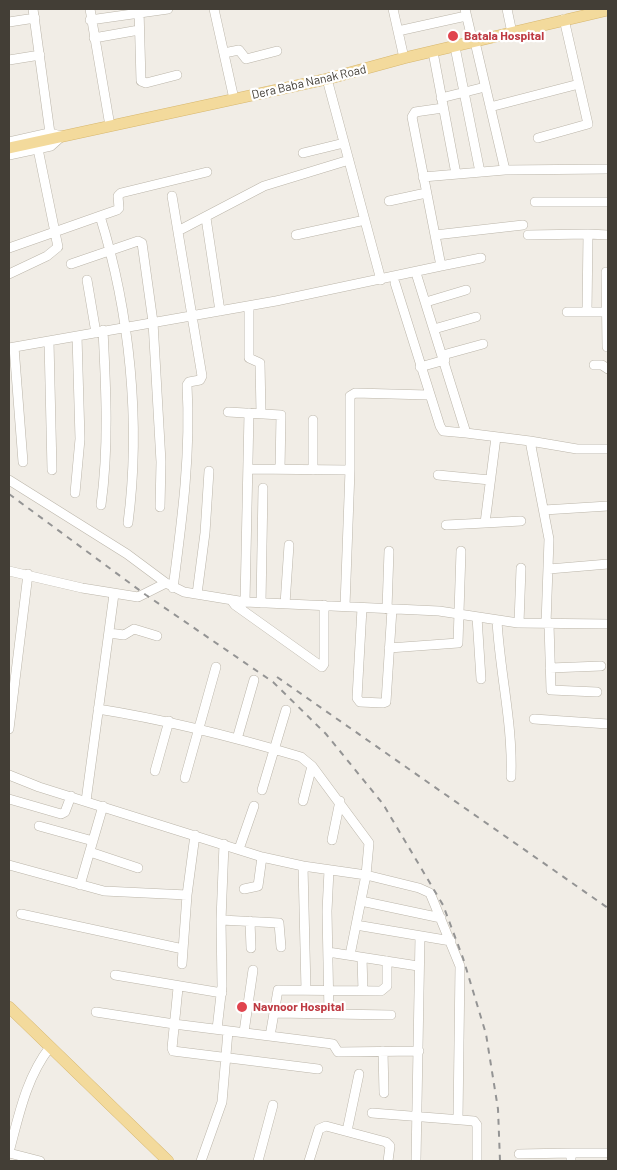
<!DOCTYPE html>
<html>
<head>
<meta charset="utf-8">
<style>
  body { margin:0 }
  #map { position:relative; width:617px; height:1170px; overflow:hidden; background:#f1ede6; font-family:Barlow,sans-serif }
  canvas { display:block }
  .frame { position:absolute; inset:0; border:10px solid #433e36; pointer-events:none }
</style>
</head>
<body>
<div id="map">
<canvas width="617" height="1170"></canvas>
<div class="frame"></div>
</div>
<script>
const ctx = document.querySelector('canvas').getContext('2d');
ctx.lineJoin = 'round';
function strokePath(path, color, width, dash) { ctx.strokeStyle = color; ctx.lineWidth = width; ctx.lineCap = dash ? 'butt' : 'round'; ctx.setLineDash(dash || []); ctx.stroke(path); }
function write(font, color, halo, rows, align = 'center') {
  ctx.font = font + ' Barlow,sans-serif'; ctx.lineWidth = 4.5; ctx.setLineDash([]); ctx.textBaseline = 'middle'; ctx.strokeStyle = halo; ctx.fillStyle = color; for (const [text, x, y, turn = 0] of rows) {
    ctx.save(); ctx.translate(x, y); ctx.rotate((+turn || 0) * Math.PI / 180); ctx.textAlign = isNaN(turn) ? turn : align; if (halo) ctx.strokeText(text, 0, 0); ctx.fillText(text, 0, 0); ctx.restore();
  }
}
const minor = new Path2D(`
  M 33,9 L 50,133
  M 90,9 L 110,126
  M 139,9 L 141,81 L 146,83 L 177,75
  M 214,9 L 234,99
  M 393,9 L 404,58
  M 465,9 L 473,43
  M 507,9 L 512,33
  M 90,20 L 168,9
  M 9,22 L 35,18
  M 398,31 L 466,16
  M 94,38 L 139,30
  M 475,42 L 505,170
  M 455,47 L 480,172
  M 433,52 L 456,174
  M 224,53 L 239,50 L 246,59 L 277,51
  M 9,60 L 40,55
  M 327,79 L 381,280
  M 441,98 L 485,87
  M 490,107 L 579,84
  M 538,138 L 588,124 L 564,19
  M 9,142 L 49,133 L 62,136 L 51,146 L 9,155
  M 303,153 L 344,143
  M 423,177 L 505,170 L 608,169
  M 172,196 L 202,376 L 200,380 L 189,382 L 187,385 C 191,454 182,520 173,588
  M 389,201 L 426,193
  M 535,202 L 608,202
  M 100,216 C 130,312 141,423 128,523
  M 206,218 L 220,311
  M 178,231 L 264,186 L 349,160
  M 296,235 L 365,220
  M 435,235 L 523,225
  M 528,235 L 588,234
  M 9,248 L 117,210 L 119,208 L 118,196 L 121,193 L 207,172
  M 71,264 L 138,241 L 142,243 L 153,322 L 161,462 L 160,507
  M 441,266 L 481,258
  M 606,272 L 607,347
  M 416,273 L 466,433 L 530,441 L 577,449 L 608,449
  M 9,274 L 47,256 L 58,247 L 38,149
  M 87,280 L 96,333
  M 395,283 L 440,426 L 443,431 L 466,433
  M 426,302 L 466,290
  M 249,306 L 249,358 L 260,363 L 261,413
  M 567,312 L 608,312
  M 587,312 L 588,234 L 608,235
  M 434,329 L 476,317
  M 49,341 L 52,470
  M 14,347 L 23,462
  M 9,348 L 276,301 L 441,266 L 412,117 L 415,112 L 443,108
  M 443,355 L 483,344
  M 594,365 L 602,365 L 608,369
  M 420,367 L 445,360
  M 228,412 L 281,415 L 280,469
  M 313,420 L 313,470
  M 530,441 L 549,539 L 546,624
  M 248,469 L 350,470
  M 438,475 L 490,480
  M 9,480 L 127,554 L 166,583 L 184,592 L 245,602 L 439,611 L 518,623 L 608,624
  M 75,493 L 80,439 L 77,336
  M 101,505 C 109,447 106,389 103,330
  M 544,510 L 608,506
  M 485,523 L 521,521
  M 446,525 L 485,523 L 496,437
  M 549,569 L 608,564
  M 9,571 L 82,588 L 138,597 L 166,583
  M 197,594 L 205,533 L 209,471
  M 232,601 L 235,605 L 322,667 L 324,664 L 324,605
  M 245,602 L 249,413
  M 261,603 L 263,488
  M 285,604 L 289,545
  M 345,606 L 350,470 L 350,396 L 355,393 L 428,395
  M 362,608 L 357,698 L 360,702 L 383,703 L 386,702 L 392,609
  M 387,609 L 389,551
  M 477,617 L 481,679
  M 497,621 C 500,674 513,724 511,777
  M 519,623 L 521,568
  M 549,624 L 551,690 L 597,692
  M 109,633 L 124,635 L 134,629 L 157,636
  M 389,648 L 458,643 L 461,551
  M 550,668 L 601,666
  M 98,709 C 168,720 234,737 301,757 L 312,766 L 369,843 L 366,875 L 350,955
  M 534,719 L 608,724
  M 9,729 L 28,574
  M 237,739 L 254,680
  M 155,771 L 169,721
  M 9,775 L 39,787 L 262,857 L 303,866 L 366,875 L 419,888 L 430,893 L 460,966 L 458,1119
  M 185,778 L 216,667
  M 262,790 L 286,710
  M 9,799 L 61,814 L 65,812 L 71,796
  M 86,801 L 114,594
  M 303,801 L 312,766
  M 39,826 L 93,841
  M 332,840 L 340,801
  M 239,849 L 254,806
  M 90,852 L 138,868
  M 9,865 L 104,891 L 187,895
  M 303,866 L 306,990
  M 80,885 L 103,806
  M 244,889 L 258,886 L 262,857
  M 361,901 L 441,918
  M 21,914 L 183,949
  M 221,920 L 279,923 L 281,947
  M 250,921 L 251,948
  M 356,925 L 451,941
  M 328,952 L 418,966
  M 362,958 L 363,991
  M 182,964 L 187,895 L 195,835
  M 115,975 L 222,993
  M 178,988 L 172,1048 L 173,1051 L 318,1069
  M 96,1012 L 174,1024 L 333,1044 L 338,1052 L 419,1051
  M 276,1013 L 391,1015
  M 329,1014 L 327,911 L 329,870
  M 217,1029 L 222,986 L 221,920 L 224,844
  M 244,1032 L 253,970
  M 270,1036 L 278,990 L 381,991 L 387,986 L 387,961
  M 383,1051 L 384,1093
  M 372,1113 L 474,1121 L 477,1125 L 477,1161
  M 347,1131 L 359,1074
  M 9,1152 C 19,1115 26,1078 50,1047
  M 9,1153 L 40,1161
  M 571,1153 L 608,1153
  M 519,1154 L 571,1153 L 571,1161
  M 201,1161 L 222,1102 L 228,1031
  M 258,1161 L 273,1105
  M 309,1161 L 319,1129 L 326,1126 L 386,1142 L 390,1146 L 388,1161
  M 416,1161 L 420,936`);
const major = new Path2D(`
  M 9,148 L 327,79 L 404,58 L 608,10
  M 9,1007 L 168,1161`);
strokePath(minor, '#bbb5a9', 10);
strokePath(major, '#d7b76e', 12);
strokePath(minor, '#fff', 9);
strokePath(major, '#f3da9c', 11);
strokePath(new Path2D(`
  M 9,494 L 146,595 L 273,682 L 326,734 L 383,804 L 443,905 L 463,958 L 486,1034 L 498,1109 L 500,1161
  M 277,677 L 608,908`), '#949494', 2, [6, 6]);
for (const [x, y, r, color] of [
  [453,36,6,"#e0444e"],
  [242,1007,6,"#e0444e"]
]) { const dot = new Path2D(); dot.arc(x, y, r, 0, 2 * Math.PI); ctx.fillStyle = color; ctx.fill(dot); strokePath(dot, '#fff', 2); }
write('bold 12px', '#be3a42', '#fff', [
  ["Batala Hospital",464,36],
  ["Navnoor Hospital",253,1007]
], 'left');
write('12px', '#433e36', '#fff', [
  ["Dera Baba Nanak Road",309,82,-13]
]);
</script>
</body>
</html>
